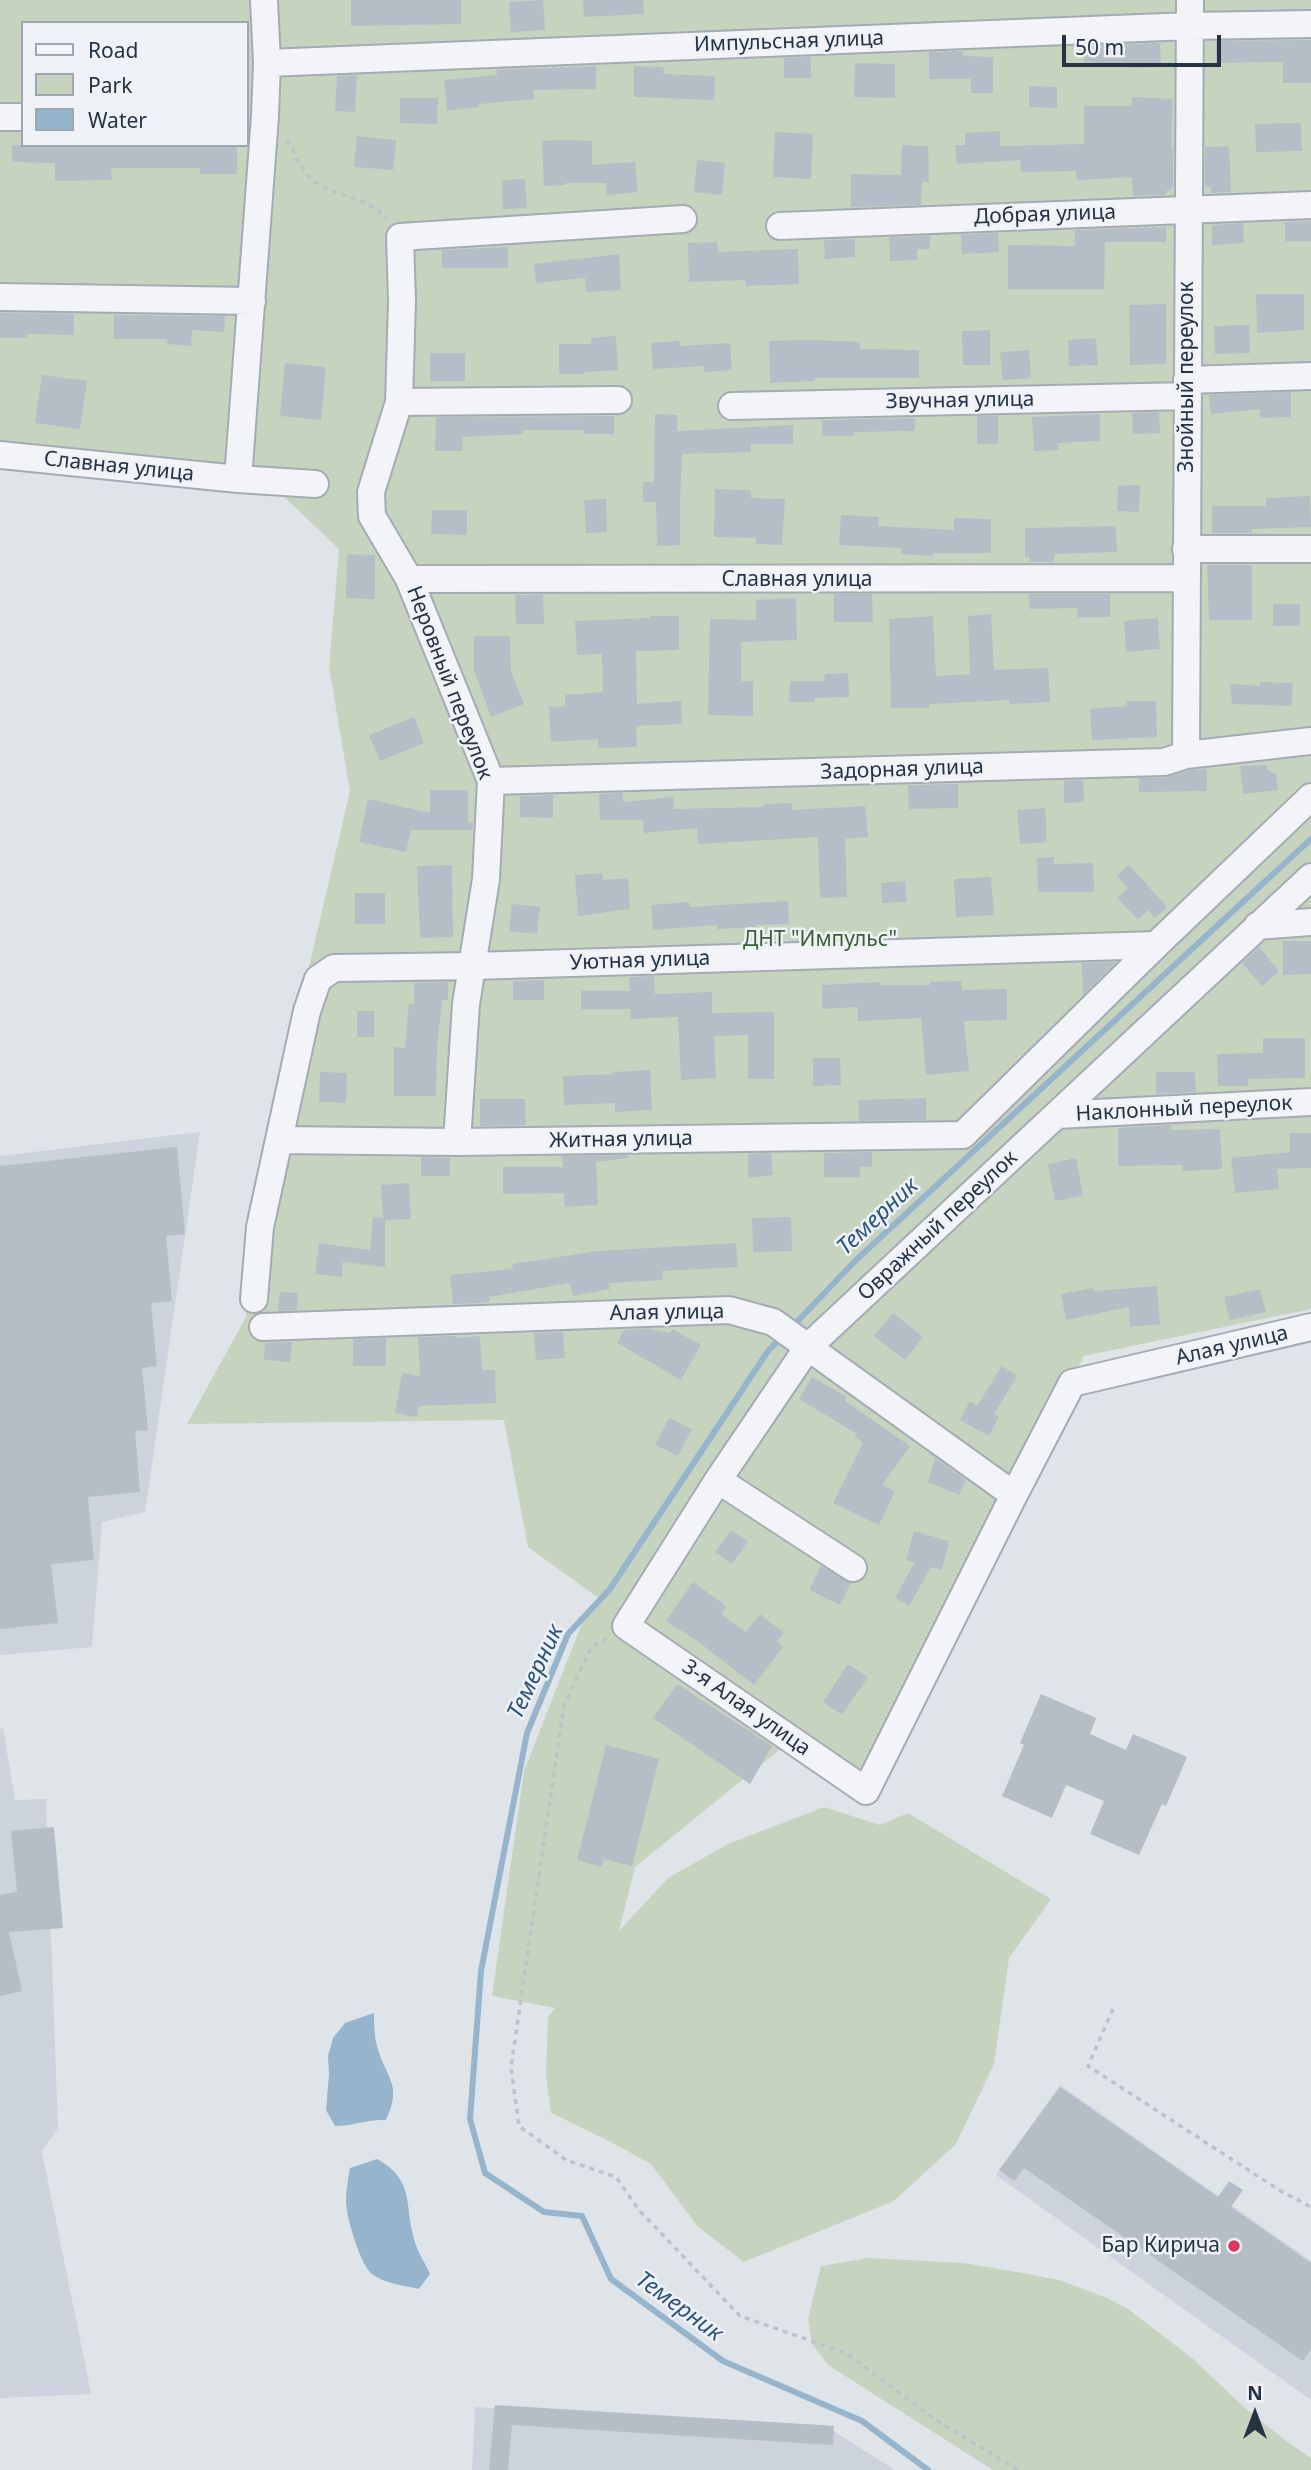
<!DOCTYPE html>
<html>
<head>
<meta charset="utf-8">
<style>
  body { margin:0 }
  #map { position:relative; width:1311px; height:2470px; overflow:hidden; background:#dfe4e9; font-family:"Noto Sans",sans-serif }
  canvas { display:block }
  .legend { position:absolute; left:21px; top:21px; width:228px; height:126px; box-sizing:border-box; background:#eef2f7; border:2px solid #9ea6af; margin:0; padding:9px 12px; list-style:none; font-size:21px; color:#263342 }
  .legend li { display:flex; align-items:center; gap:14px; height:35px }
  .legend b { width:35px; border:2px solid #9ea6af }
  .north { position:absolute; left:1220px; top:2379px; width:70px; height:70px; -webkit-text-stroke:5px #eef2f7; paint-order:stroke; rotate:0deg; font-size:19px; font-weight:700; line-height:28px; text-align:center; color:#263342 }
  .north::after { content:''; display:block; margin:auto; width:24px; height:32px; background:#263342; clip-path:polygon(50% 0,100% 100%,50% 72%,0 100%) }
  .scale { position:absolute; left:1062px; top:35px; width:159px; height:32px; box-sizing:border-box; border:4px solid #263342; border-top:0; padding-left:9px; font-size:21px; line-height:24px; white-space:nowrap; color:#263342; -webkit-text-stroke:5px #eef2f7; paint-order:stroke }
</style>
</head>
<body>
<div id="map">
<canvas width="1311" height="2470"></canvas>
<ul class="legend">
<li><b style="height:9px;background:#f2f4f7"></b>Road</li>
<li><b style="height:19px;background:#c6d4bf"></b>Park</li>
<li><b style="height:19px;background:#96b5cc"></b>Water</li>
</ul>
<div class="north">N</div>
<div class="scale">50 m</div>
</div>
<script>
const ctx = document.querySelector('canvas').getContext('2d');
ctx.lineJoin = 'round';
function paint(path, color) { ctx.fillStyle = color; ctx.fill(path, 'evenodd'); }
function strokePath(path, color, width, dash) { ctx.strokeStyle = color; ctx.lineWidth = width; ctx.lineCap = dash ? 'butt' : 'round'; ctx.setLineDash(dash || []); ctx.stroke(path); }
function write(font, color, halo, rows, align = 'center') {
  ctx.font = font + ' "Noto Sans",sans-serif'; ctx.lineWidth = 5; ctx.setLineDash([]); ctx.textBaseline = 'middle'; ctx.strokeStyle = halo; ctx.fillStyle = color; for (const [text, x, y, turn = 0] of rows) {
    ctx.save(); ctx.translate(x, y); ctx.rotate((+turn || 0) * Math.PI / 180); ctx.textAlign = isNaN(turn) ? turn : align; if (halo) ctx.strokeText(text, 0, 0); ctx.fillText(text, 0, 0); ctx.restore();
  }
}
paint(new Path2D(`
  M 200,1132 L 145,1512 L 102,1522 L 92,1647 L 0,1655 L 0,1156 Z
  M 3,1728 L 15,1800 L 46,1799 L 58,2128 L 42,2151 L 91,2394 L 0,2398 L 0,1729 Z
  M 1060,2085 L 1311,2261 L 1311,2400 L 996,2175 Z
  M 475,2407 L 824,2425 L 895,2470 L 472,2470 Z`), '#ccd3dc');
paint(new Path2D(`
  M 0,0 L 1311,0 L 1311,1309 L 1084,1356 L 859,1782 L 794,1738 L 635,1867 L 619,1931 L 668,1878 L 728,1844 L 824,1807 L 880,1825 L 908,1813 L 1051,1899 L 1009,1958 L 994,2064 L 956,2144 L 894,2201 L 744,2262 L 698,2227 L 651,2164 L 609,2141 L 551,2113 L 546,2076 L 548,2017 L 555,2008 L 492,1996 L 524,1771 L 583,1621 L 600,1599 L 528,1547 L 504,1420 L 187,1424 L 246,1317 L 255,1198 L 350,791 L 329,667 L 339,549 L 280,493 L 0,470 ZM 23,23 L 247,23 L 247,145 L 23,145 Z
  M 869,2258 L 964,2263 L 1012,2271 L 1059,2280 L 1107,2298 L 1128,2309 L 1192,2358 L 1247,2410 L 1286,2441 L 1311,2458 L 1311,2470 L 993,2470 L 828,2365 L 812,2344 L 808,2319 L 821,2266 Z`), '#c6d4bf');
paint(new Path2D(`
  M 374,2013 C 374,2024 374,2035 377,2046 C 386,2079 403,2084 386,2120 C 367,2119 353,2126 335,2126 L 326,2110 L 329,2074 L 328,2056 L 333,2038 L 345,2023 Z
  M 377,2159 C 415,2180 404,2204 414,2239 C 417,2251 425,2263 430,2274 L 419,2289 C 403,2285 385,2284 372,2274 C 360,2264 346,2217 346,2201 C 346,2190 348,2179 350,2168 Z`), '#96b5cc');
strokePath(new Path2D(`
  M 792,1327 L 856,1260 L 1311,839
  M 782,1337 L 768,1351 L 610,1589 L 568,1634 L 527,1733 L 481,1971 L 470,2119 L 485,2173 L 544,2212 L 582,2216 L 611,2279 L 723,2361 L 862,2421 L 928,2470`), '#96b5cc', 6);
paint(new Path2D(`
  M 351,0 L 461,0 L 461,24 L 351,26 Z
  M 543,0 L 545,30 L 511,32 L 509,2 Z
  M 583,0 L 643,0 L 644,14 L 584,17 Z
  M 1311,40 L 1311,83 L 1283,83 L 1283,62 L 1216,63 L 1216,41 Z
  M 1160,43 L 1161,67 L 1128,68 L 1128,65 L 1084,62 L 1085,46 Z
  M 963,51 L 963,56 L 993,57 L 993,93 L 971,93 L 971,79 L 929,79 L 929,52 Z
  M 811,57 L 811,78 L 784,78 L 784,58 Z
  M 855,63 L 895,64 L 895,98 L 854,97 Z
  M 596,66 L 596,89 L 533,90 L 534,99 L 479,104 L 479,107 L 447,111 L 444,80 L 497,75 L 496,70 Z
  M 634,66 L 664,67 L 663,74 L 715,76 L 714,100 L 634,97 Z
  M 357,75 L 355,112 L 335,111 L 337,76 Z
  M 1029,86 L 1057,87 L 1057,108 L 1029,107 Z
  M 1132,97 L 1173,99 L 1171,147 L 1173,147 L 1173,187 L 1171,188 L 1171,191 L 1166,191 L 1166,195 L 1133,196 L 1132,177 L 1077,180 L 1076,171 L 1021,172 L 1020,160 L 957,164 L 955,145 L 965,145 L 965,133 L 1000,131 L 1000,146 L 1084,144 L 1084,106 L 1132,106 Z
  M 400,98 L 438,98 L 437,124 L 400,123 Z
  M 1301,123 L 1302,151 L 1256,152 L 1255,124 Z
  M 775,132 L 813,134 L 811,179 L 773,177 Z
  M 357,136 L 396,140 L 393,170 L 354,167 Z
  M 564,140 L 592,141 L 592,165 L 635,162 L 638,192 L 607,195 L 606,183 L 566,183 L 566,185 L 544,186 L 542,141 Z
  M 12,145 L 237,145 L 237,174 L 200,174 L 200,168 L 111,168 L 112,180 L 55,181 L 55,163 L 12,162 Z
  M 902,145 L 928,146 L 929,182 L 922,182 L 921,205 L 851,207 L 851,174 L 901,175 Z
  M 1229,146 L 1231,192 L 1211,193 L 1211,187 L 1205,187 L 1205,147 Z
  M 697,160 L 725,163 L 722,195 L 694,192 Z
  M 525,179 L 527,208 L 503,209 L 502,180 Z
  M 1311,221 L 1311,241 L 1285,241 L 1285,222 Z
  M 1243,223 L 1244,243 L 1212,245 L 1212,225 Z
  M 1166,227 L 1166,242 L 1105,242 L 1104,289 L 1008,289 L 1008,245 L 1075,246 L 1075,230 Z
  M 998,233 L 999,252 L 962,254 L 961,235 Z
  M 930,236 L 930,249 L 917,249 L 917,260 L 890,261 L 889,237 Z
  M 855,239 L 855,257 L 825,259 L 824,240 Z
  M 717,242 L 718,252 L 798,249 L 799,284 L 746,286 L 745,280 L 689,282 L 688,243 Z
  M 508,247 L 508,268 L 442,268 L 442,250 Z
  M 619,254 L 621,290 L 586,292 L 585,278 L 536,283 L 534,264 Z
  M 1256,294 L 1304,294 L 1304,330 L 1257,333 Z
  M 1166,304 L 1166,364 L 1130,365 L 1129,305 Z
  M 0,313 L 74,314 L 74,335 L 27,334 L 27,338 L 0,338 Z
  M 114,315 L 225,316 L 224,332 L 192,330 L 191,346 L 167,344 L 168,339 L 114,339 Z
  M 1249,325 L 1250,353 L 1215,354 L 1214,326 Z
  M 990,330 L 990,365 L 963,365 L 962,331 Z
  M 616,336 L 618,370 L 584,372 L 584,374 L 559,374 L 559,344 L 591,344 L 591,338 Z
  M 1096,338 L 1098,365 L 1069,366 L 1068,340 Z
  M 811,340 L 860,342 L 860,349 L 919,350 L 919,378 L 815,378 L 815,381 L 770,383 L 769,341 Z
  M 679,341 L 680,346 L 730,343 L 732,370 L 704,372 L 704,366 L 653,369 L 651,343 Z
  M 1029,350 L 1031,378 L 1003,380 L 1000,352 Z
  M 430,353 L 465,353 L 465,381 L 430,381 Z
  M 285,363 L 326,367 L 321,420 L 280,416 Z
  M 42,375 L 87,381 L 80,429 L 35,423 Z
  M 1291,392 L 1291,417 L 1260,418 L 1260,409 L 1211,414 L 1209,395 Z
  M 1159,412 L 1160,433 L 1133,434 L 1132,413 Z
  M 655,414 L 678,415 L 677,431 L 793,425 L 793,444 L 751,444 L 751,452 L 682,454 L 680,502 L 680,545 L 657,546 L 656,502 L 643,502 L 643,482 L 654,482 Z
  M 1100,414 L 1100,441 L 1058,443 L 1059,450 L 1034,451 L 1032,417 Z
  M 614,416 L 614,434 L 584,434 L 584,430 L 523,430 L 523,434 L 463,437 L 462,451 L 435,451 L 436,417 Z
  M 977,416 L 998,416 L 998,444 L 977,444 Z
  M 915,418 L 915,431 L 854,432 L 854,436 L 822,436 L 822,420 Z
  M 1140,485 L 1139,512 L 1117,511 L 1118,486 Z
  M 715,489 L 751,490 L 751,498 L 785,499 L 782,545 L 756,544 L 756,538 L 714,537 Z
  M 1310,496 L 1311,527 L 1252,529 L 1252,533 L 1212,533 L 1212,506 L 1266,506 L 1266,498 Z
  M 606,499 L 607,532 L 586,533 L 584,500 Z
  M 432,510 L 467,510 L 467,535 L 431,534 Z
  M 841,515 L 879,517 L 878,526 L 954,530 L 954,518 L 991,519 L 991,553 L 933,553 L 933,556 L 901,554 L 901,548 L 839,545 Z
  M 1116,526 L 1117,552 L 1055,554 L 1053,562 L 1029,562 L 1029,557 L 1025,557 L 1025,528 Z
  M 347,554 L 375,555 L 375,599 L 346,598 Z
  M 1207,565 L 1252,565 L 1252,620 L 1209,620 Z
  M 834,594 L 872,594 L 873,622 L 834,622 Z
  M 1029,594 L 1110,594 L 1110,617 L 1077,617 L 1078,608 L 1030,609 Z
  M 515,595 L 543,595 L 544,624 L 516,624 Z
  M 796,598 L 797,640 L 741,642 L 741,681 L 753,681 L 753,716 L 708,715 L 710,619 L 756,620 L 756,600 Z
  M 1273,604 L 1300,604 L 1300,626 L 1273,626 Z
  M 991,614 L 994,670 L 1048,668 L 1050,702 L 1009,704 L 1009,700 L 929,704 L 929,708 L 891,708 L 889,619 L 933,616 L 936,676 L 970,674 L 968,616 Z
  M 650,616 L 679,616 L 679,650 L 636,651 L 637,704 L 681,701 L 682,724 L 636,726 L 637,747 L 598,748 L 598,739 L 551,742 L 549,707 L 565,706 L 565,695 L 603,692 L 602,654 L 577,655 L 575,621 L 650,618 Z
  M 1158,618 L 1160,649 L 1126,652 L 1124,621 Z
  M 474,636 L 510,636 L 511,671 L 524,704 L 491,717 L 474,670 Z
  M 848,673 L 849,697 L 815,698 L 815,702 L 789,702 L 790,681 L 825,681 L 824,674 Z
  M 1260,682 L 1293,683 L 1292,706 L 1232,704 L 1230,684 L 1260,686 Z
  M 1126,701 L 1156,701 L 1157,737 L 1092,740 L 1090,709 L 1127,706 Z
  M 414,717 L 424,743 L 380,761 L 369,735 Z
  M 1267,765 L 1267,770 L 1276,774 L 1278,790 L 1243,794 L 1240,766 Z
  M 1207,769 L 1207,791 L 1139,792 L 1139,778 L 1165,778 L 1189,770 Z
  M 1083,780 L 1084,802 L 1064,803 L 1064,781 Z
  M 958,784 L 958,808 L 909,809 L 908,785 Z
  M 430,790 L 468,790 L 468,822 L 473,823 L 472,830 L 411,830 L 406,852 L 359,842 L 368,799 L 430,813 Z
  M 623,793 L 623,802 L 673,797 L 674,809 L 764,807 L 764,804 L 792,803 L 792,810 L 865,806 L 868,837 L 845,839 L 847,897 L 820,898 L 818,837 L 698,844 L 697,828 L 644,833 L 643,820 L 600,820 L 599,794 Z
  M 553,795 L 553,818 L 520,817 L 520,796 Z
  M 1045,808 L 1047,842 L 1020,844 L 1017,810 Z
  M 1054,857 L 1054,864 L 1093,863 L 1094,892 L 1038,892 L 1037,858 Z
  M 452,865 L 453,937 L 420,938 L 417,866 Z
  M 1129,865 L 1167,907 L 1155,918 L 1148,910 L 1138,920 L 1117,898 L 1128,888 L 1117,876 Z
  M 602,873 L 603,880 L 628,878 L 630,909 L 578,916 L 575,875 Z
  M 991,877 L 994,915 L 956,917 L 954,879 Z
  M 905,881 L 907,902 L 882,903 L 881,883 Z
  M 355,893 L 385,893 L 385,924 L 355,924 Z
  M 788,901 L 789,924 L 756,925 L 756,927 L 717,929 L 717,925 L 653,930 L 651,905 L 689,902 L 689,907 Z
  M 512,904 L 540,907 L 537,934 L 509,931 Z
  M 1283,941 L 1311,941 L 1311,974 L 1283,975 Z
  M 1259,947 L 1279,971 L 1262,986 L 1242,963 Z
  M 1116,962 L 1083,995 L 1082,963 Z
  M 654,976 L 655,994 L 712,992 L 712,1013 L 774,1012 L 774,1079 L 748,1079 L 748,1035 L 714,1036 L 716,1078 L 681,1080 L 678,1017 L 631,1019 L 630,1009 L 581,1009 L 581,991 L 630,991 L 629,977 Z
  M 544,980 L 544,1000 L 513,1000 L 513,981 Z
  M 961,981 L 962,990 L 1007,989 L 1007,1020 L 964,1021 L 969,1071 L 926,1075 L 921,1018 L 858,1021 L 858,1007 L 822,1009 L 822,985 L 880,982 L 880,985 L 930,985 L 930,982 Z
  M 448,982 L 448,1000 L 442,1000 L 437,1049 L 436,1096 L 394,1096 L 394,1047 L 405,1048 L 409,1004 L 414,1004 L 414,983 Z
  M 357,1011 L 374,1011 L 374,1037 L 357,1037 Z
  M 1263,1038 L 1305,1038 L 1305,1078 L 1248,1079 L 1248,1086 L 1218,1086 L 1217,1054 L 1263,1053 Z
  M 813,1058 L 840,1058 L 841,1085 L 813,1086 Z
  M 650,1070 L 652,1110 L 615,1112 L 615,1103 L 564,1105 L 563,1076 L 613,1074 L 613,1072 Z
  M 320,1072 L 347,1073 L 346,1103 L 319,1102 Z
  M 1156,1072 L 1195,1072 L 1196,1092 L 1156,1094 Z
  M 926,1098 L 926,1120 L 859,1121 L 858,1100 Z
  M 480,1099 L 525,1099 L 526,1125 L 480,1126 Z
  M 1171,1125 L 1171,1130 L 1220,1129 L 1222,1169 L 1183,1171 L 1182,1165 L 1118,1166 L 1118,1128 Z
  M 1290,1133 L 1311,1133 L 1311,1168 L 1277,1169 L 1279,1189 L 1235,1193 L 1231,1158 L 1290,1152 Z
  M 177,1147 L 185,1234 L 166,1236 L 172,1301 L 151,1303 L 157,1366 L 142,1368 L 148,1430 L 135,1431 L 140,1492 L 88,1497 L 94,1560 L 51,1564 L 58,1623 L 0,1629 L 0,1166 Z
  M 872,1152 L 872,1167 L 860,1167 L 860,1177 L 824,1177 L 824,1153 Z
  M 771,1153 L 773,1175 L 748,1178 L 748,1154 Z
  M 628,1155 L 628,1158 L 596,1162 L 598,1205 L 565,1207 L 564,1193 L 503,1194 L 503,1167 L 563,1167 L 562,1156 Z
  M 421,1157 L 450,1158 L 450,1176 L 421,1176 Z
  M 1076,1158 L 1083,1196 L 1055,1201 L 1048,1164 Z
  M 409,1183 L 411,1219 L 385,1220 L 385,1267 L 343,1262 L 342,1277 L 315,1274 L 319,1243 L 370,1250 L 373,1217 L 383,1218 L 381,1185 Z
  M 791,1217 L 792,1251 L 753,1252 L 752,1218 Z
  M 736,1243 L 738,1267 L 662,1271 L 663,1280 L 608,1283 L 610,1289 L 573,1296 L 570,1283 L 489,1297 L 490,1301 L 479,1303 L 453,1304 L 450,1275 L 513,1269 L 512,1264 L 598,1251 Z
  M 1157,1286 L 1160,1324 L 1130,1327 L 1129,1307 L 1066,1320 L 1061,1294 L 1093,1288 L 1094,1291 Z
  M 1260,1289 L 1266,1312 L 1230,1320 L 1224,1297 Z
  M 280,1292 L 298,1293 L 297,1310 L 278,1311 Z
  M 893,1313 L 923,1337 L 905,1360 L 874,1336 Z
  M 650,1329 L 670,1333 L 672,1329 L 701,1345 L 681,1380 L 617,1343 L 624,1330 Z
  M 563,1332 L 565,1358 L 536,1360 L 534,1333 Z
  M 456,1336 L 456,1338 L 480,1336 L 482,1370 L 495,1370 L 496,1403 L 419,1406 L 417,1417 L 395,1413 L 402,1373 L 420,1376 L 418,1337 Z
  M 386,1338 L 386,1366 L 353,1366 L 353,1339 Z
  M 292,1342 L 290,1362 L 264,1360 L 265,1343 Z
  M 1002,1366 L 1017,1376 L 994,1414 L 999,1417 L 989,1436 L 960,1420 L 970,1401 L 977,1406 Z
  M 812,1377 L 847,1397 L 845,1401 L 910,1446 L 882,1485 L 895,1491 L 879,1525 L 833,1503 L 863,1443 L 855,1437 L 857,1434 L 799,1399 Z
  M 669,1418 L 692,1429 L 678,1456 L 655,1445 Z
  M 935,1458 L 966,1480 L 959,1495 L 928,1482 Z
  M 731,1530 L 748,1541 L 732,1564 L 715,1552 Z
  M 914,1531 L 949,1541 L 942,1570 L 931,1567 L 909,1606 L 895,1598 L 915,1562 L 906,1560 Z
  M 821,1566 L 851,1583 L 840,1605 L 809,1590 Z
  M 693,1582 L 726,1606 L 721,1614 L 746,1632 L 760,1614 L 784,1633 L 777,1642 L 783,1647 L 754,1685 L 700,1643 L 666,1621 Z
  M 848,1664 L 868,1677 L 842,1715 L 823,1702 Z
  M 677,1684 L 772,1746 L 750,1784 L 653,1718 Z
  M 1041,1694 L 1096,1718 L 1090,1734 L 1126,1750 L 1133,1734 L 1187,1757 L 1166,1806 L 1162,1804 L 1139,1855 L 1090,1834 L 1104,1801 L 1066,1785 L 1052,1818 L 1002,1796 L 1024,1745 L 1020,1743 Z
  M 606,1745 L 659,1759 L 632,1866 L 604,1859 L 602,1867 L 577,1860 Z
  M 54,1827 L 63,1928 L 9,1932 L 22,1991 L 0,1996 L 0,1895 L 17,1892 L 11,1831 Z
  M 1060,2087 L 1218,2197 L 1229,2181 L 1243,2190 L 1231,2207 L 1311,2263 L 1311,2350 L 1303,2361 L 1024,2168 L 1014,2181 L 999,2170 Z
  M 495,2405 L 834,2426 L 833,2445 L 512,2425 L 508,2470 L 489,2470 Z`), '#b5bdc7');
const minor = new Path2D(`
  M 267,63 L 1190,26 L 1311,24
  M 0,117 L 23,117
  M 780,226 L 1311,205
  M 0,297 L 252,301
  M 1187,380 L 1311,376
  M 399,402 L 618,400
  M 732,406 L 1187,396
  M 0,455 L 238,479 L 315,484
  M 238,479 L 265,116 L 267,63 L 264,0
  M 1186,549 L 1311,549
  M 409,579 L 1186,578
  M 1186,755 L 1190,0
  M 491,781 L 1164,762 L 1186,755 L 1311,741
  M 1257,926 L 1311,922
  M 1057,1115 L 1311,1102
  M 279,1140 L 457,1142 L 963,1135 L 1156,945 L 1311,797
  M 457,1142 L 466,1004 L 486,879 L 491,781 L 409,579 L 372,516 L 371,492 L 399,402 L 402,302 L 400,237 L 683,219
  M 254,1299 L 260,1227 L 307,1011 L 318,979 L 334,968 L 473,966 L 1156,945
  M 263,1327 L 729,1310 L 773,1322 L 1014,1495 L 1072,1383 L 1311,1327
  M 718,1480 L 853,1568
  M 1014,1495 L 866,1791 L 626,1626 L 718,1480 L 808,1347 L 1311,877`);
strokePath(minor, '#a4abb4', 30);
strokePath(new Path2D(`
  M 287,140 C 297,156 302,175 318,184 C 341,197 369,198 386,219
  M 607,1638 L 591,1648 L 564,1705 L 511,2067 L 519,2126 L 566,2160 L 616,2177 L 639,2210 L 740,2316 L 846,2353 L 936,2420 L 1018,2470
  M 1113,2009 L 1088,2066 L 1279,2190 L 1311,2207`), '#bdc2c8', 3.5, [5, 5]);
strokePath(minor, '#f2f4f7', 26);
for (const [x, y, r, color] of [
  [1234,2246,7,"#d9395e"]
]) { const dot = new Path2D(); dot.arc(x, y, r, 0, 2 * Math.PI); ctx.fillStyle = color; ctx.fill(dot); strokePath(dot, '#eef2f7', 2.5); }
write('21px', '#263342', '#eef2f7', [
  ["Импульсная улица",789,42,-2],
  ["Добрая улица",1045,215,-2],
  ["Знойный переулок",1187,377,-90],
  ["Звучная улица",960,401,-1],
  ["Славная улица",119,467,6],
  ["Славная улица",797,580],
  ["Неровный переулок",449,683,69],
  ["Задорная улица",902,770,-2],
  ["Уютная улица",640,961,-2],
  ["Наклонный переулок",1184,1109,-3],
  ["Житная улица",621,1140,-1],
  ["Овражный переулок",938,1226,-43],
  ["Алая улица",667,1313,-1],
  ["Алая улица",1232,1346,-13],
  ["3-я Алая улица",746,1708,35]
]);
write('21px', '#3e5f32', '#eef2f7', [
  ["ДНТ \"Импульс\"",820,940]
]);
write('21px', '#263342', '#eef2f7', [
  ["Бар Кирича",1220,2246]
], 'right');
write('italic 23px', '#2d5579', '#eef2f7', [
  ["Темерник",878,1217,-43],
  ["Темерник",536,1672,-65],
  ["Темерник",679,2307,36]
]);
</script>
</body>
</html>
